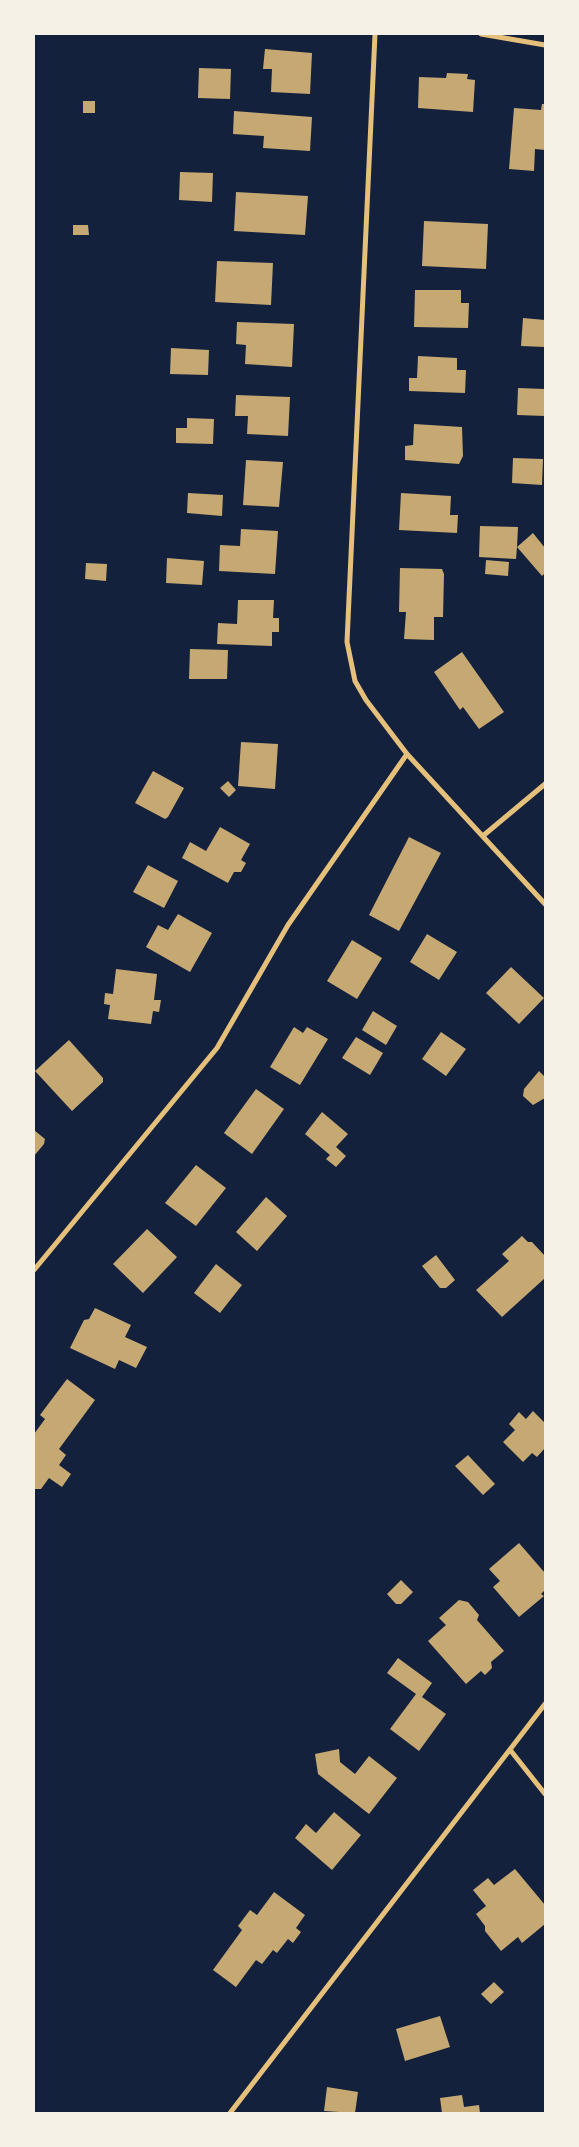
<!DOCTYPE html>
<html>
<head>
<meta charset="utf-8">
<style>
  body { margin:0 }
  #map { position:relative; width:579px; height:2147px; overflow:hidden; background:#14213d; font-family:"Archivo Narrow",sans-serif }
  canvas { display:block }
  .frame { position:absolute; inset:0; border:35px solid #f6f1e7; pointer-events:none }
</style>
</head>
<body>
<div id="map">
<canvas width="579" height="2147"></canvas>
<div class="frame"></div>
</div>
<script>
const ctx = document.querySelector('canvas').getContext('2d');
ctx.lineJoin = 'round';
function paint(path, color) { ctx.fillStyle = color; ctx.fill(path, 'evenodd'); }
function strokePath(path, color, width, dash) { ctx.strokeStyle = color; ctx.lineWidth = width; ctx.lineCap = dash ? 'butt' : 'round'; ctx.setLineDash(dash || []); ctx.stroke(path); }
paint(new Path2D(`
  M 265,49 L 312,53 L 310,94 L 271,92 L 272,69 L 263,69 Z
  M 199,68 L 231,69 L 230,99 L 198,98 Z
  M 447,73 L 468,74 L 467,79 L 475,80 L 473,112 L 418,108 L 419,77 L 446,78 Z
  M 83,101 L 95,101 L 95,113 L 83,113 Z
  M 542,104 L 545,104 L 545,150 L 535,149 L 534,171 L 509,169 L 514,108 L 541,110 Z
  M 234,111 L 312,117 L 310,151 L 263,148 L 264,136 L 233,134 Z
  M 180,172 L 213,173 L 212,202 L 179,200 Z
  M 236,192 L 308,196 L 305,235 L 234,231 Z
  M 424,221 L 488,224 L 486,269 L 422,266 Z
  M 73,225 L 88,225 L 89,235 L 73,235 Z
  M 217,261 L 273,263 L 271,305 L 215,302 Z
  M 415,290 L 461,290 L 461,303 L 469,303 L 468,328 L 414,327 Z
  M 523,318 L 545,320 L 545,347 L 521,346 Z
  M 237,322 L 294,324 L 292,367 L 245,364 L 246,345 L 236,344 Z
  M 171,348 L 209,350 L 208,375 L 170,374 Z
  M 418,356 L 457,358 L 457,370 L 466,370 L 465,393 L 409,391 L 409,378 L 417,378 Z
  M 518,388 L 545,389 L 545,416 L 517,415 Z
  M 236,395 L 290,397 L 288,436 L 247,434 L 248,416 L 235,416 Z
  M 187,418 L 214,419 L 213,444 L 176,443 L 176,428 L 187,428 Z
  M 414,424 L 462,427 L 463,456 L 459,464 L 405,460 L 405,446 L 413,445 Z
  M 513,458 L 543,459 L 542,485 L 512,483 Z
  M 246,460 L 283,462 L 279,507 L 243,505 Z
  M 188,493 L 223,495 L 222,516 L 187,513 Z
  M 401,493 L 451,496 L 450,515 L 458,515 L 457,533 L 399,530 Z
  M 480,526 L 518,527 L 517,547 L 533,533 L 545,548 L 545,573 L 542,576 L 517,547 L 516,559 L 479,557 Z
  M 241,529 L 278,531 L 275,574 L 219,571 L 220,545 L 240,546 Z
  M 167,558 L 204,561 L 202,585 L 166,583 Z
  M 486,560 L 509,562 L 508,576 L 485,574 Z
  M 86,563 L 107,564 L 106,581 L 85,579 Z
  M 400,568 L 442,569 L 444,574 L 443,617 L 434,617 L 434,640 L 404,639 L 406,612 L 399,612 Z
  M 238,600 L 274,600 L 273,618 L 279,618 L 279,632 L 272,632 L 272,646 L 217,644 L 218,623 L 237,624 Z
  M 190,649 L 228,650 L 227,679 L 189,679 Z
  M 462,652 L 504,712 L 479,729 L 463,707 L 460,710 L 434,672 Z
  M 241,742 L 278,744 L 275,789 L 238,786 Z
  M 153,771 L 184,788 L 168,817 L 165,819 L 135,803 Z
  M 228,781 L 236,790 L 229,797 L 220,788 Z
  M 220,827 L 250,844 L 241,860 L 246,863 L 241,872 L 234,872 L 228,883 L 182,858 L 190,842 L 206,851 Z
  M 409,837 L 441,853 L 399,931 L 369,915 Z
  M 148,865 L 178,881 L 164,908 L 133,892 Z
  M 178,914 L 212,933 L 190,972 L 146,947 L 158,925 L 168,930 Z
  M 427,934 L 457,952 L 439,980 L 410,962 Z
  M 352,940 L 382,958 L 357,999 L 327,981 Z
  M 511,967 L 544,998 L 519,1024 L 486,993 Z
  M 116,969 L 157,974 L 154,1000 L 161,1000 L 159,1012 L 153,1011 L 151,1024 L 108,1019 L 110,1005 L 104,1004 L 105,993 L 113,994 Z
  M 373,1011 L 397,1026 L 386,1045 L 362,1030 Z
  M 294,1027 L 303,1033 L 307,1027 L 328,1039 L 300,1085 L 270,1067 Z
  M 441,1032 L 466,1049 L 446,1076 L 422,1059 Z
  M 356,1037 L 383,1053 L 370,1075 L 342,1058 Z
  M 69,1040 L 103,1078 L 103,1082 L 72,1111 L 35,1071 Z
  M 539,1071 L 545,1077 L 545,1098 L 533,1105 L 523,1096 L 524,1089 Z
  M 256,1089 L 284,1109 L 252,1154 L 224,1133 Z
  M 322,1112 L 348,1134 L 336,1147 L 346,1156 L 336,1167 L 326,1159 L 330,1155 L 305,1134 Z
  M 34,1130 L 45,1139 L 44,1144 L 34,1156 Z
  M 196,1165 L 226,1188 L 196,1226 L 165,1203 Z
  M 266,1197 L 287,1216 L 257,1251 L 236,1232 Z
  M 147,1229 L 177,1257 L 143,1293 L 113,1264 Z
  M 522,1236 L 528,1242 L 532,1242 L 545,1256 L 545,1278 L 502,1317 L 476,1290 L 509,1261 L 502,1254 Z
  M 436,1255 L 455,1280 L 446,1288 L 440,1288 L 422,1266 Z
  M 216,1264 L 242,1285 L 220,1313 L 194,1293 Z
  M 95,1308 L 131,1325 L 125,1337 L 147,1347 L 136,1368 L 119,1360 L 115,1369 L 70,1348 L 84,1320 L 89,1319 Z
  M 67,1379 L 95,1400 L 59,1449 L 66,1455 L 59,1465 L 71,1474 L 62,1487 L 49,1478 L 41,1489 L 34,1489 L 34,1434 L 45,1419 L 40,1415 Z
  M 533,1411 L 545,1423 L 545,1448 L 537,1457 L 532,1453 L 523,1462 L 503,1442 L 515,1430 L 509,1424 L 519,1412 L 526,1419 Z
  M 468,1455 L 495,1484 L 483,1495 L 455,1466 Z
  M 519,1543 L 545,1573 L 545,1590 L 541,1594 L 544,1596 L 519,1617 L 493,1587 L 500,1581 L 489,1569 Z
  M 401,1580 L 413,1592 L 401,1604 L 396,1604 L 387,1594 Z
  M 459,1600 L 468,1602 L 479,1615 L 477,1620 L 504,1651 L 491,1662 L 492,1668 L 485,1675 L 481,1671 L 466,1684 L 428,1641 L 446,1625 L 439,1618 Z
  M 398,1658 L 432,1683 L 422,1697 L 446,1714 L 419,1751 L 390,1729 L 416,1694 L 387,1673 Z
  M 339,1749 L 340,1762 L 355,1774 L 369,1756 L 397,1778 L 369,1814 L 318,1774 L 315,1754 Z
  M 334,1812 L 361,1835 L 332,1870 L 295,1838 L 306,1824 L 316,1833 Z
  M 515,1869 L 545,1905 L 545,1924 L 522,1943 L 518,1937 L 501,1951 L 485,1931 L 485,1926 L 476,1914 L 486,1906 L 473,1890 L 488,1878 L 494,1885 Z
  M 274,1892 L 305,1915 L 296,1928 L 301,1932 L 293,1943 L 288,1939 L 277,1953 L 273,1950 L 262,1964 L 256,1960 L 236,1987 L 213,1970 L 242,1930 L 238,1926 L 250,1910 L 257,1915 Z
  M 494,1982 L 504,1992 L 491,2004 L 481,1994 Z
  M 440,2016 L 450,2047 L 405,2061 L 396,2029 Z
  M 327,2087 L 358,2092 L 355,2113 L 324,2111 Z
  M 462,2095 L 464,2107 L 479,2105 L 480,2113 L 442,2113 L 440,2098 Z`), '#c6a872');
strokePath(new Path2D(`
  M 375,34 L 347,642 L 355,681 L 366,700 L 407,754 L 545,904
  M 481,34 L 545,45
  M 484,835 L 545,784
  M 34,1270 L 217,1048 L 288,925 L 407,754
  M 511,1751 L 545,1794
  M 230,2113 L 545,1704`), '#e5c07b', 5);
</script>
</body>
</html>
